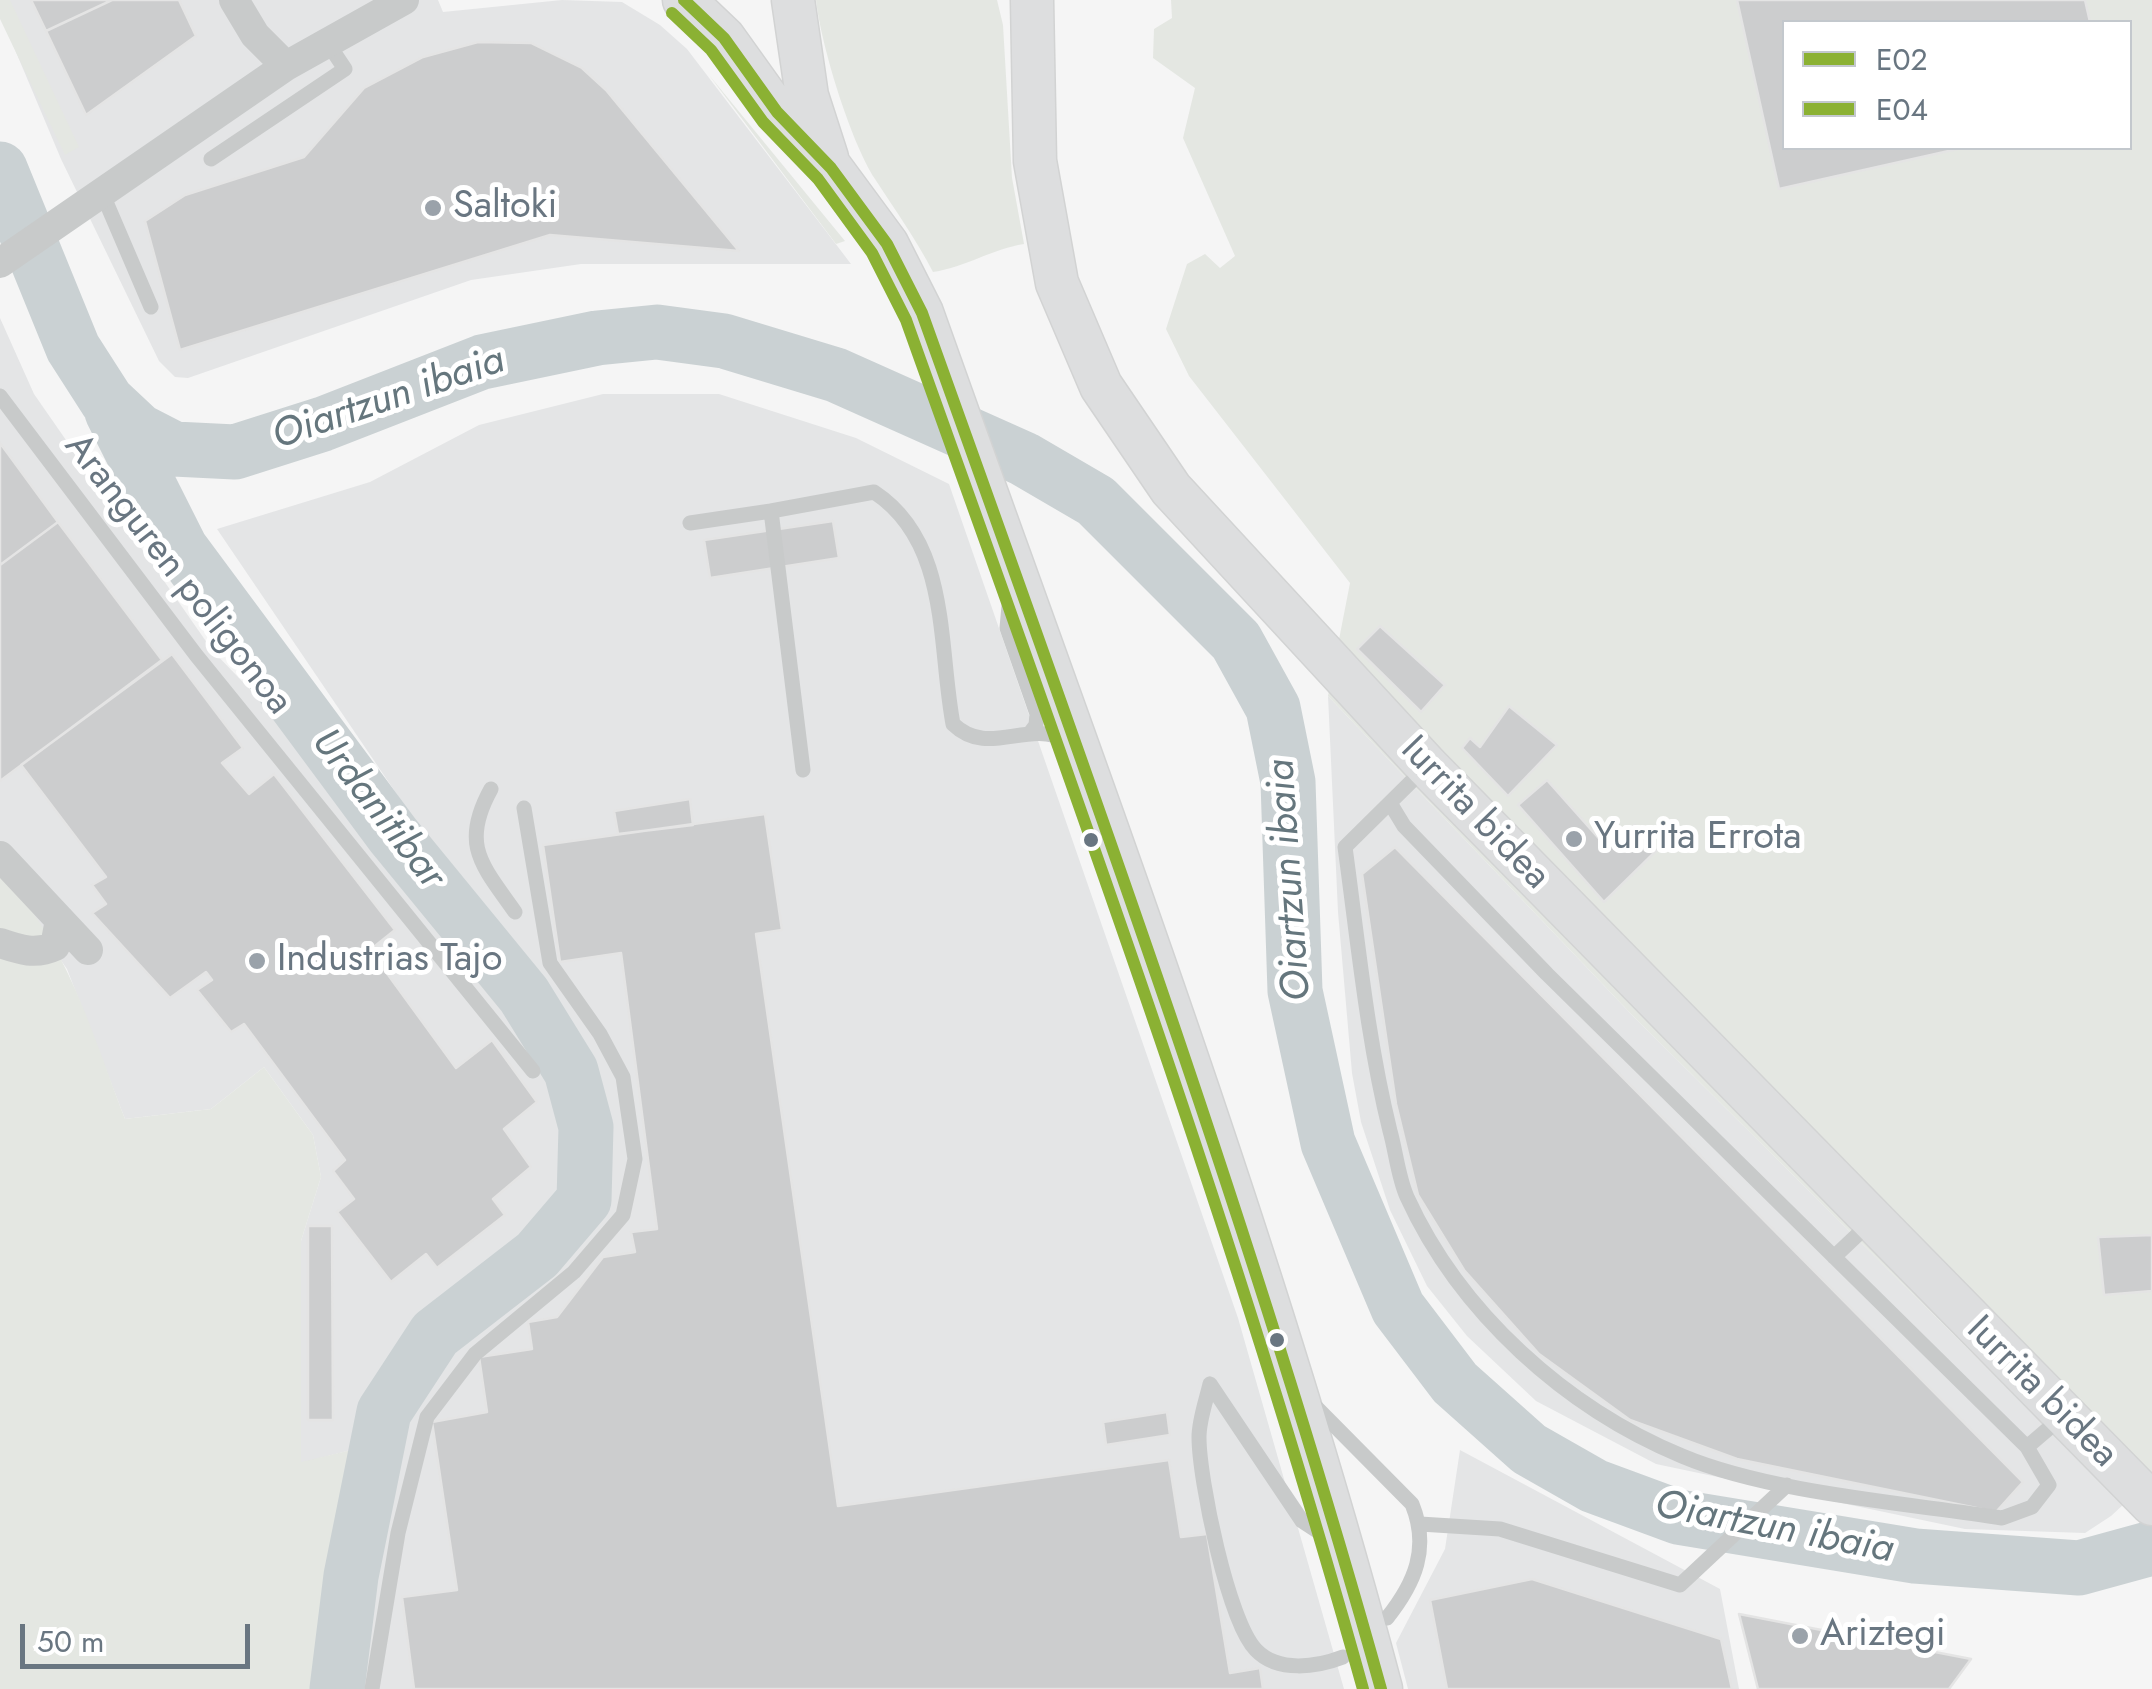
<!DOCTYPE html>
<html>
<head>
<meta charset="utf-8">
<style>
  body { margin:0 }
  #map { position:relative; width:2152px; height:1689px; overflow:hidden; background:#f5f5f5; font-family:Jost,sans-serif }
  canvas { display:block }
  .legend { position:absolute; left:1782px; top:20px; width:350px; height:130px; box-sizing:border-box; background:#fff; border:2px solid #c3c8cd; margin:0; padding:12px 18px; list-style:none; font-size:30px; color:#697681 }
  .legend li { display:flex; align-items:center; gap:20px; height:50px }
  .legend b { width:50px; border:2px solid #c3c8cd }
  .scale { position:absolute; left:20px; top:1624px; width:230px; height:45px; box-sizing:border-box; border:5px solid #697681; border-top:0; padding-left:12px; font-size:30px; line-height:35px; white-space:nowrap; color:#697681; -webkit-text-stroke:8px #fff; paint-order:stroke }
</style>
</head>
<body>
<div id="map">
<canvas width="2152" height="1689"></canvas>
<ul class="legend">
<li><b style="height:12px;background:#8bb133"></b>E02</li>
<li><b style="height:12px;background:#8bb133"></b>E04</li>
</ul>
<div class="scale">50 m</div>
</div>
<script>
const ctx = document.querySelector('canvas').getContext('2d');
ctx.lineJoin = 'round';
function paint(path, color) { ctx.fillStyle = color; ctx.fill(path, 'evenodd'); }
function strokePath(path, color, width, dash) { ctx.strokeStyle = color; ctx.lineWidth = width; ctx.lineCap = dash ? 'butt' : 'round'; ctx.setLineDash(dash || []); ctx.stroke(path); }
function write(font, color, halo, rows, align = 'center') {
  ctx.font = font + ' Jost,sans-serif'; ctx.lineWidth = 10; ctx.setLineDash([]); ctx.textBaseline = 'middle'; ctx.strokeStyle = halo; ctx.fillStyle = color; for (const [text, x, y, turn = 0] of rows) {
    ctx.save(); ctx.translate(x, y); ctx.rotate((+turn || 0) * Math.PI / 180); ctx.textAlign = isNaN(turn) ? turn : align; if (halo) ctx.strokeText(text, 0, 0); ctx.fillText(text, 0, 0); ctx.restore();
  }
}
paint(new Path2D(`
  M 0,0 L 438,0 L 443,12 L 562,0 L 622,2 L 660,25 L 687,49 L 851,264 L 581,264 L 471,280 L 188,378 L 175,377 L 159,361 L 61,159 L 0,14 Z
  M 0,318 L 34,394 L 212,650 L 290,731 L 412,880 L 534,1035 L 563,1082 L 574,1170 L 562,1202 L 421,1323 L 383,1364 L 351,1450 L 301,1463 L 301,1241 L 321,1177 L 313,1135 L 264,1067 L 211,1109 L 125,1119 L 67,969 L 0,873 Z
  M 603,394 L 719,394 L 856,438 L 949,484 L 1238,1318 L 1344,1689 L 350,1689 L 390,1448 L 409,1398 L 432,1363 L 572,1245 L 598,1205 L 609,1174 L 611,1142 L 598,1083 L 581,1047 L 436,852 L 217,529 L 370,482 L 479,425 Z
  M 1328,696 L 1632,1015 L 2117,1497 L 2124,1504 L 2111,1516 L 2085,1533 L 1965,1529 L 1656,1464 L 1536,1401 L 1467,1336 L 1427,1286 L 1390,1210 L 1361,1122 L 1352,1073 L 1338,912 Z
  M 1460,1450 L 1720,1589 L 1739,1689 L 1408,1689 L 1396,1643 L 1445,1549 Z`), '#e4e5e6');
paint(new Path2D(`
  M 0,0 L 10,0 L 79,147 L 65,155 L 0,19 Z
  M 816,0 L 997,0 L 1003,25 L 1012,178 L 1024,244 C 992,249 966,267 933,272 C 916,239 895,210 875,179 C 850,140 821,45 816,0 Z
  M 1171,0 L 2152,0 L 2152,1514 L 2124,1504 L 1632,1015 L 1328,696 L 1350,583 L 1189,376 L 1166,329 L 1187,264 L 1205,254 L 1220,268 L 1235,256 L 1183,138 L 1195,88 L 1153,58 L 1154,29 L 1172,18 ZM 1784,22 L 2130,22 L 2130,148 L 1784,148 Z
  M 709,75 L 845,241 L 836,244 Z
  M 0,873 C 66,939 92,1033 125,1119 L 211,1109 L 264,1067 L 313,1135 L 321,1177 L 301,1241 L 301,1462 L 351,1450 L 319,1689 L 0,1689 Z`), '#e4e7e2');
strokePath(new Path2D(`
  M 0,169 L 73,348 L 107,401 L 139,431 L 174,449 L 235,452 L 323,424 L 482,362 L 597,338 L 657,332 L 724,341 L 836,375 L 1024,459 L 1096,501 L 1236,641 L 1273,708 L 1288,782 L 1295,991 L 1328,1143 L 1398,1308 L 1455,1383 L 1529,1449 L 1594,1486 L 1678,1517 L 1915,1556 L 2079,1568 L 2152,1548
  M 112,412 L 181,549 L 393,835 L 524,995 L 571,1071 L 586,1127 L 584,1200 L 537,1255 L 435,1334 L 384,1412 L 351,1576 L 337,1689`), '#cad1d3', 55);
const building = new Path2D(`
  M 31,0 L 112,0 L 46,31 Z
  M 112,0 L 179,0 L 196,36 L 86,115 L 46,31 Z
  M 1737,0 L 2085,0 L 2090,22 L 1784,22 L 1784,148 L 1962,148 L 1779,189 Z
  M 478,42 L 531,43 L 582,68 L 606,90 L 739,251 L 550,235 L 180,350 L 145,221 L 185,195 L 304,157 L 364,88 L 423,57 Z
  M 0,443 L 58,522 L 0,565 Z
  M 833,521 L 839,558 L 710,578 L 704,540 Z
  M 58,522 L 162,660 L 0,781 L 0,565 Z
  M 1380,626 L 1445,685 L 1421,712 L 1357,649 Z
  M 172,654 L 243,748 L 222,763 L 249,794 L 274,774 L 395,930 L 370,950 L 456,1068 L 492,1040 L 537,1102 L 504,1129 L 531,1167 L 493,1199 L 505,1215 L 437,1268 L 426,1254 L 391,1282 L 337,1212 L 354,1199 L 333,1171 L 345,1160 L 244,1024 L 231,1032 L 197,990 L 212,980 L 206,972 L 170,998 L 92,913 L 106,904 L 92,885 L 106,877 L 21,765 Z
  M 1509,706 L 1557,745 L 1508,796 L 1462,748 L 1470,738 L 1480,747 Z
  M 1547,780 L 1603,843 L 1610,836 L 1615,842 L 1635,825 L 1657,850 L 1604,902 L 1518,805 Z
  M 690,799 L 693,825 L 618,834 L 614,811 Z
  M 765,814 L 782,930 L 756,934 L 838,1506 L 1169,1460 L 1181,1537 L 1207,1534 L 1230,1673 L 1260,1668 L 1263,1689 L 414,1689 L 402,1597 L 457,1590 L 432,1422 L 487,1412 L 479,1357 L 532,1349 L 528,1322 L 557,1317 L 603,1257 L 635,1252 L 631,1232 L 657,1229 L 621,953 L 560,962 L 543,845 Z
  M 1395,847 L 2023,1482 L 1996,1512 L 1737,1459 L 1630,1420 L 1539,1354 L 1464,1270 L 1418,1195 L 1396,1104 L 1362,874 Z
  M 308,1226 L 332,1226 L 333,1420 L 308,1420 Z
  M 2152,1235 L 2152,1291 L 2104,1295 L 2098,1237 Z
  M 1167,1412 L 1170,1435 L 1106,1445 L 1103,1422 Z
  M 1532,1579 L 1721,1639 L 1732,1689 L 1447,1689 L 1430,1600 Z
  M 1739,1614 L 1971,1659 L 1949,1689 L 1758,1689 Z`);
paint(building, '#cccdce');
strokePath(building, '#e4e4e4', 2.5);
const secondary = new Path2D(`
  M 684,0 L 724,38 L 777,112 L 831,168 L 887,244 L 922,313 C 1084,769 1257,1221 1381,1689
  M 793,0 L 807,96 L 827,158
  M 1032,0 L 1035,161 L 1057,283 L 1101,386 L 1171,489 L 1427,766 L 2152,1504`);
strokePath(secondary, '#d2d3d3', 45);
strokePath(new Path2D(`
  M 211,159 L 345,69 L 327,42
  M 103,195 L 151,307
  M 0,396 L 196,655 L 533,1071
  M 690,523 L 771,511
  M 1010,595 L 1007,628 L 1037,714 L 1036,725 L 1030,733
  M 803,770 L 771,511 L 874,492 C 950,542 938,644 953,724 C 988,758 1027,719 1066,740
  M 491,789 C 460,845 482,865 515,912
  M 1390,803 L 1404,826 L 1547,974 L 2027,1447 L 2049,1485 L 2032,1507 L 2002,1518 C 1906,1503 1770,1493 1682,1456 C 1566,1408 1460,1313 1407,1197 C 1398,1177 1396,1152 1390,1131 C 1367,1038 1358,942 1345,847 L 1424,769
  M 1834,1257 L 1871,1222
  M 1210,1384 C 1206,1401 1199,1420 1199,1437 C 1199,1479 1228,1621 1256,1650 C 1278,1673 1317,1667 1343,1657
  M 1210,1384 L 1302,1521 L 1328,1538
  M 1313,1404 L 1412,1504 C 1430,1548 1415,1583 1387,1618
  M 2027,1447 L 2062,1417
  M 1420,1524 L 1500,1529 L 1680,1585 L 1787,1485
  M 372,1689 L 398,1533 L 427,1417 L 475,1354 L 574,1272 L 623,1215 L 635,1159 L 623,1077 L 600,1034 L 550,963 L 524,808`), '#c8caca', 15);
strokePath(new Path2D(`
  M 234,0 L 255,35 L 286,66
  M 0,263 L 286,66 L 404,0
  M 0,856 L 88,950
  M 0,943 C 20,950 36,955 55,946 L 60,920`), '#c8caca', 30);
strokePath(secondary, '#dddedf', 42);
strokePath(new Path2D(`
  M 684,0 L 724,38 L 777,112 L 831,168 L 887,244 L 922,313 C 1085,769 1251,1222 1381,1689`), '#8bb133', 12);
strokePath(new Path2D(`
  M 672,13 L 711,50 L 763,122 L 818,179 L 872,253 L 906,320 C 1068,773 1234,1225 1363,1689`), '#8bb133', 12);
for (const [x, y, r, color] of [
  [433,208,10,"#9aa2aa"],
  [1574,839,10,"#9aa2aa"],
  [1091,840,9,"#697681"],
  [257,961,10,"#9aa2aa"],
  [1277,1340,9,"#697681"],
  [1800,1636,10,"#9aa2aa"]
]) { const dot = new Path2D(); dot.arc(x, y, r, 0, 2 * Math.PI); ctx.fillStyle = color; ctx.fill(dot); strokePath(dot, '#fff', 4); }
write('38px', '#697681', '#fff', [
  ["Saltoki",453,208],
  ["Yurrita Errota",1594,839],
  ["Industrias Tajo",277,961],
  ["Ariztegi",1820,1636]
], 'left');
write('38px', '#697681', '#fff', [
  ["Aranguren poligonoa",177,575,52],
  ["Iurrita bidea",1474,814,46],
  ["Iurrita bidea",2041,1393,45]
]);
write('italic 40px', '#65767d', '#fff', [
  ["Oiartzun ibaia",389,400,-19],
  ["Urdanitibar",377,810,52],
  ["Oiartzun ibaia",1291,880,-94],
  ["Oiartzun ibaia",1774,1529,11]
]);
</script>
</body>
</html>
